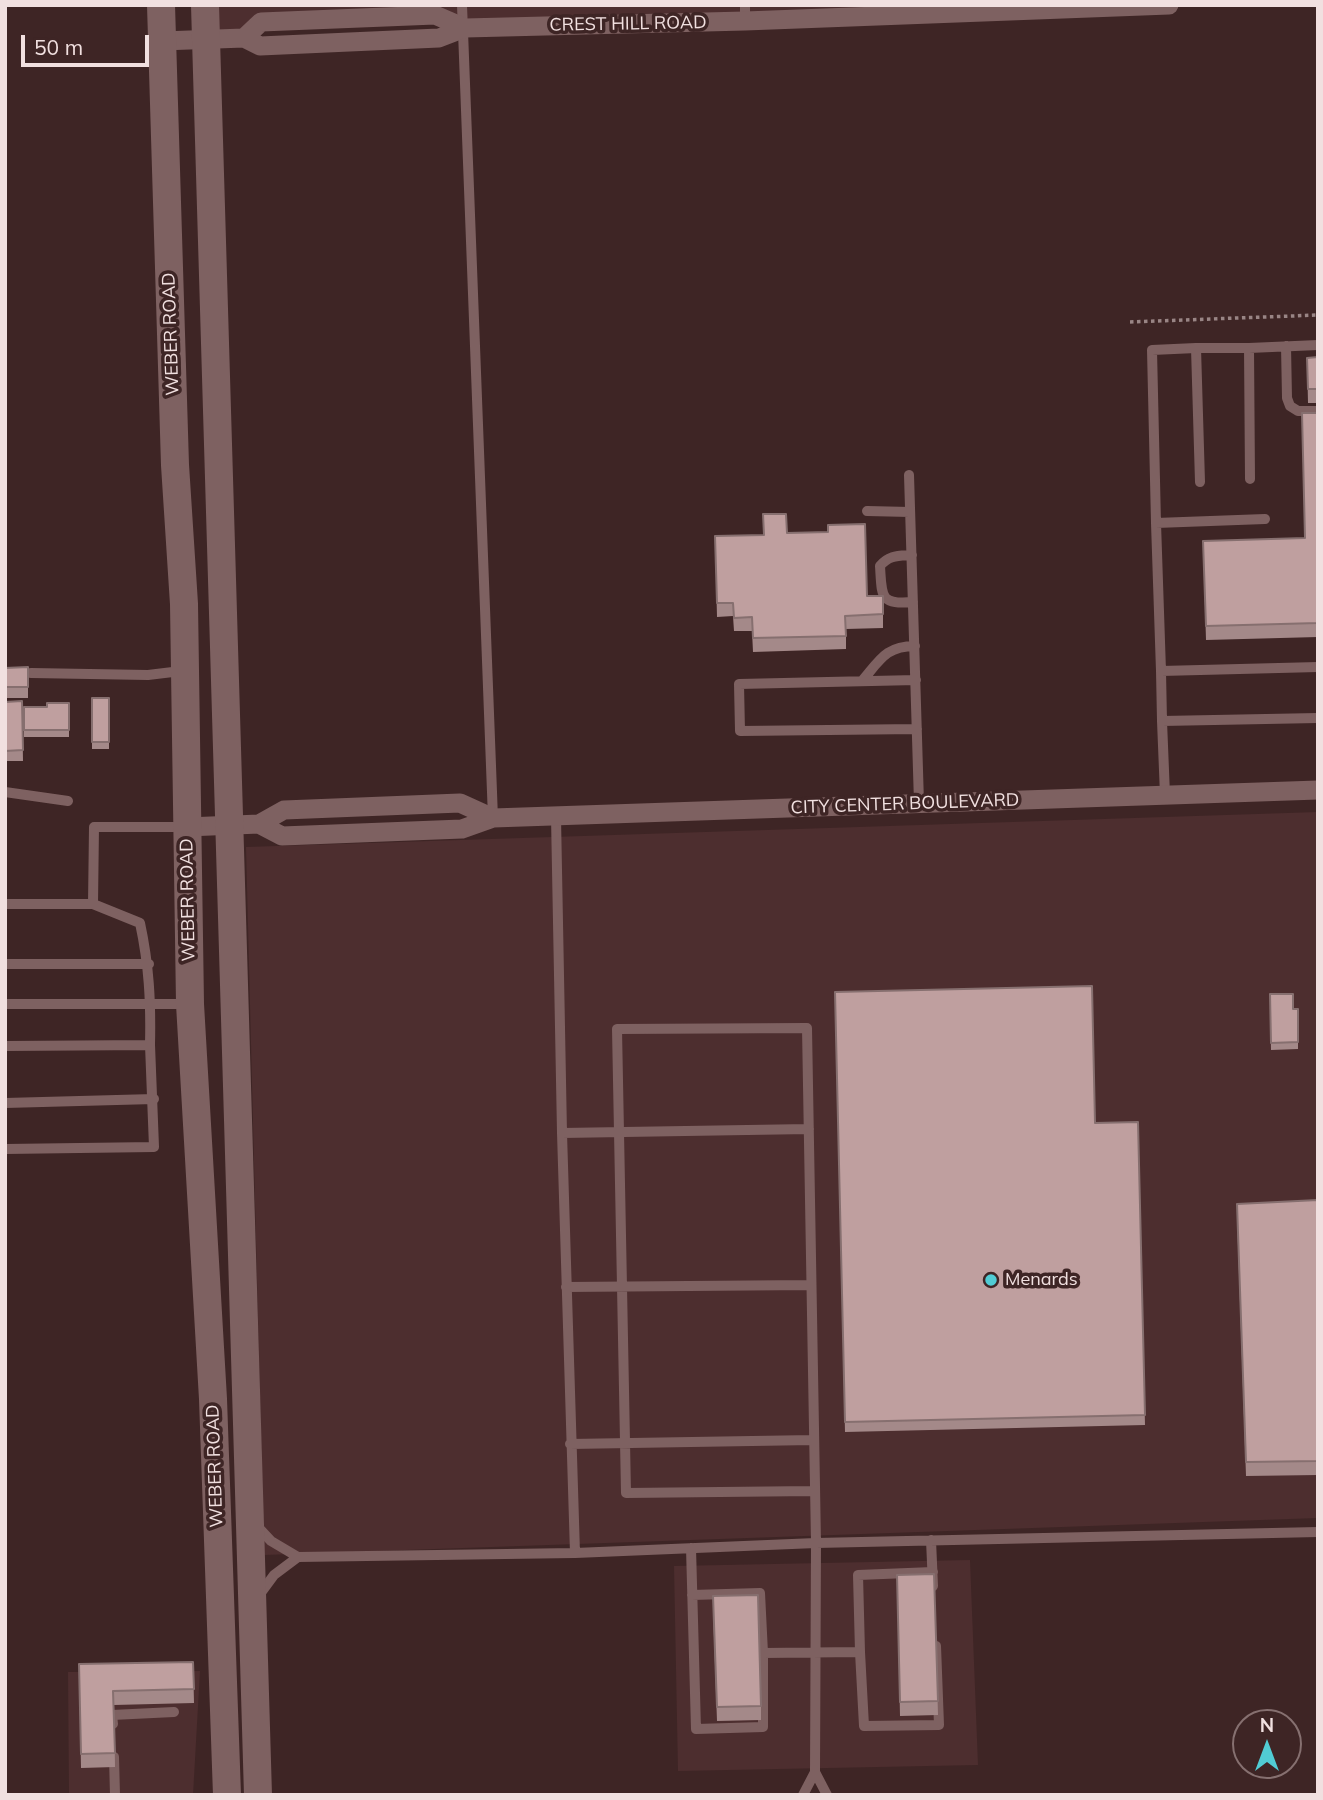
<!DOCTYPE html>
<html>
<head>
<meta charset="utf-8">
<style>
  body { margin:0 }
  #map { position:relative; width:1323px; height:1800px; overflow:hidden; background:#3e2525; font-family:Mulish,sans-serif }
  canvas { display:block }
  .frame { position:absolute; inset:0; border:7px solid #f1e0e0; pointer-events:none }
  .north { position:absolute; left:1232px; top:1709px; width:70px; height:70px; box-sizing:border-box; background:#3e2525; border:2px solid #867070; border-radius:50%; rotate:0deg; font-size:19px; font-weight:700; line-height:28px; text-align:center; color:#f1e0e0 }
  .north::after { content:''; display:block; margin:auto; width:24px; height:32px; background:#51ccd4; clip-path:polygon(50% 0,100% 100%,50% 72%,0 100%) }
  .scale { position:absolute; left:21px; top:35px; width:128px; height:32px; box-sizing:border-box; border:4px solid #f1e0e0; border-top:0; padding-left:9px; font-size:21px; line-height:24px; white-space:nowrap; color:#f1e0e0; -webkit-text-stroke:5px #3e2525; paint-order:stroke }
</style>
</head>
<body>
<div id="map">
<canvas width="1323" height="1800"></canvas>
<div class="frame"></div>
<div class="north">N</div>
<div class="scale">50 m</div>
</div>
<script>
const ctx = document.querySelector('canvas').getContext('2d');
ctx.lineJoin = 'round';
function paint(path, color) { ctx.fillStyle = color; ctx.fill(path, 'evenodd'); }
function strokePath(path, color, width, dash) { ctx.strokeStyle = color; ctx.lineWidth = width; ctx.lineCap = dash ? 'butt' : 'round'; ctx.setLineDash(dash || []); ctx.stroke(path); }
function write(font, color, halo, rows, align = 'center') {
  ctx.font = font + ' Mulish,sans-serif'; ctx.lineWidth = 7; ctx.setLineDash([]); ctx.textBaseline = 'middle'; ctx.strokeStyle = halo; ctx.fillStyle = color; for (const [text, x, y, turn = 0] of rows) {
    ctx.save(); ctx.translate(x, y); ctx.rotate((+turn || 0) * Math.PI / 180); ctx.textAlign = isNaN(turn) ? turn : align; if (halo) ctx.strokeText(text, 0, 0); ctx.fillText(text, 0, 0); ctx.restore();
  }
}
paint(new Path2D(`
  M 212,5 L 889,5 L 889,9 L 213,31 Z
  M 1318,812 L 1318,1518 L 264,1555 L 246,847 Z
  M 970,1560 L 978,1765 L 678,1771 L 674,1566 Z
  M 200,1671 L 193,1795 L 69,1795 L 68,1672 Z`), '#4d2e2f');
strokePath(new Path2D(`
  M 1130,322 L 1318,315`), '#998585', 3.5, [3.5, 3.5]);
strokePath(new Path2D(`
  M 462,5 L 493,818
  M 745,5 L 745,21
  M 1286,346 L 1287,398 L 1290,406 L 1298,411 L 1318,411
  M 1196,348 L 1249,348 L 1250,479
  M 1249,348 L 1318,345
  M 909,475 L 919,803
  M 867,511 L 910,512
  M 1156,523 L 1152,350 L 1196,348 L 1200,482
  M 912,555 C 898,556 889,555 880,566 C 882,596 879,605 913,602
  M 1318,667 L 1161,671 L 1162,721 L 1318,718
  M 1161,671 L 1156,523 L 1265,519
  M 31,673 L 148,675 L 181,671
  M 916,680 L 739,684 L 740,731 L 917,729
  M 862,681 C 880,660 886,646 915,646
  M 1162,721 L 1165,795
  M 5,792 L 68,801
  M 556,817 L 562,1133 L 575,1553
  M 5,904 L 93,904 L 140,923 C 149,965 151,1001 150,1045 L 5,1046
  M 93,904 L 94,827 L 185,827
  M 5,964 L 149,964
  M 5,1004 L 189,1004
  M 5,1103 L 154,1099
  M 562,1133 L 809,1129
  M 5,1149 L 154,1147 L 150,1045
  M 566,1287 L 811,1285
  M 570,1444 L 813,1440
  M 814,1491 L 626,1493 L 617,1029 L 807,1028 L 816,1543 L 815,1772
  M 256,1525 L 271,1541 L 298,1557 L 575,1553 L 816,1543 L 1318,1532
  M 931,1540 L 933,1586
  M 691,1548 L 696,1729 L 763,1727 L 763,1653 L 860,1652 L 864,1726 L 939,1725 L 936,1646
  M 260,1594 L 274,1575 L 298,1557
  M 692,1595 L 760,1593 L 763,1653
  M 860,1652 L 858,1575 L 933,1572
  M 113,1724 L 112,1715 L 174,1712
  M 114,1757 L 115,1795
  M 803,1795 L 815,1772 L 827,1795`), '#7e6161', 10);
strokePath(new Path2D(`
  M 244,38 L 261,22 L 435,15 L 465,28
  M 162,41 L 244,38 L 260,46 L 439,38 L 465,28 L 745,21 L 1169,5
  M 259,824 L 282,836 L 462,829 L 493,818 L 1318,790
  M 187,827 L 259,824 L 284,810 L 460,803 L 493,818`), '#7e6161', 19);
strokePath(new Path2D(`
  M 161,5 L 175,465 L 184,604 L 190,1004 L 213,1399 L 227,1795
  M 205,5 L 258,1795`), '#7e6161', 28);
paint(new Path2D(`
  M 1318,357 L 1318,403 L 1308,403 L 1307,358 Z
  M 1318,413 L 1318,637 L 1206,640 L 1203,541 L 1305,538 Z
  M 787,533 L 867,596 L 883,596 L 883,628 L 846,629 L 846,649 L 753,652 L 752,631 L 734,631 L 733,616 L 717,617 L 715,536 L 763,535 Z
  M 28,667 L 28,698 L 5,698 L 5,668 Z
  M 92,698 L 109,698 L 109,749 L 92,749 Z
  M 22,701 L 23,761 L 5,761 L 5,702 Z
  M 69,703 L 69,737 L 24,737 L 24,707 L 47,707 Z
  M 835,992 L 1095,1123 L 1138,1122 L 1145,1425 L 845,1432 Z
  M 1270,994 L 1293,1009 L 1298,1009 L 1298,1049 L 1271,1050 Z
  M 1318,1200 L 1318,1475 L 1246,1476 L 1237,1217 Z
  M 934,1574 L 938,1715 L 900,1716 L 897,1575 Z
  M 713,1610 L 761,1706 L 761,1720 L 717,1721 Z
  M 193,1662 L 194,1703 L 114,1705 L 115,1767 L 81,1768 L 79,1664 Z`), '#a48989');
const building = new Path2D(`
  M 1318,357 L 1318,389 L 1308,389 L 1307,358 Z
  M 1302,413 L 1318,413 L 1318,623 L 1206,626 L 1203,541 L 1305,538 Z
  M 763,514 L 786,514 L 787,533 L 828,532 L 828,525 L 865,524 L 867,596 L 883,596 L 883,614 L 845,616 L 846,636 L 753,638 L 752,617 L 734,618 L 733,603 L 717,603 L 715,536 L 764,535 Z
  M 28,667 L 28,687 L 5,687 L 5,668 Z
  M 92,698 L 109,698 L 109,742 L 92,742 Z
  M 22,701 L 23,750 L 5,751 L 5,702 Z
  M 47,703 L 69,703 L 69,730 L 24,730 L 24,707 L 47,707 Z
  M 1092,986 L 1095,1123 L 1138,1122 L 1145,1415 L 845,1422 L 835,992 Z
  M 1270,994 L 1293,994 L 1293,1009 L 1298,1009 L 1298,1042 L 1271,1043 Z
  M 1318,1200 L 1318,1461 L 1246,1462 L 1237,1204 Z
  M 934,1574 L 938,1701 L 900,1702 L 897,1575 Z
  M 758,1595 L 761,1706 L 717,1707 L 713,1596 Z
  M 193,1662 L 194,1689 L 113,1691 L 115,1753 L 81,1754 L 79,1664 Z`);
paint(building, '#bf9f9f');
strokePath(building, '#866f6f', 2);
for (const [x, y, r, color] of [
  [991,1280,7,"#51ccd4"]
]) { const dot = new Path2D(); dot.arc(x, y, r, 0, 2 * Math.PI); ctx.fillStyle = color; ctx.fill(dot); strokePath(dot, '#3e2525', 2.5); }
write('18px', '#f1e0e0', '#3e2525', [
  ["CREST HILL ROAD",628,24,-1],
  ["WEBER ROAD",171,334,-92],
  ["CITY CENTER BOULEVARD",905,804,-2],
  ["WEBER ROAD",188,900,-91],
  ["WEBER ROAD",215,1466,-92]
]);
write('18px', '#f1e0e0', '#3e2525', [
  ["Menards",1005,1280]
], 'left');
</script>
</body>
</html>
